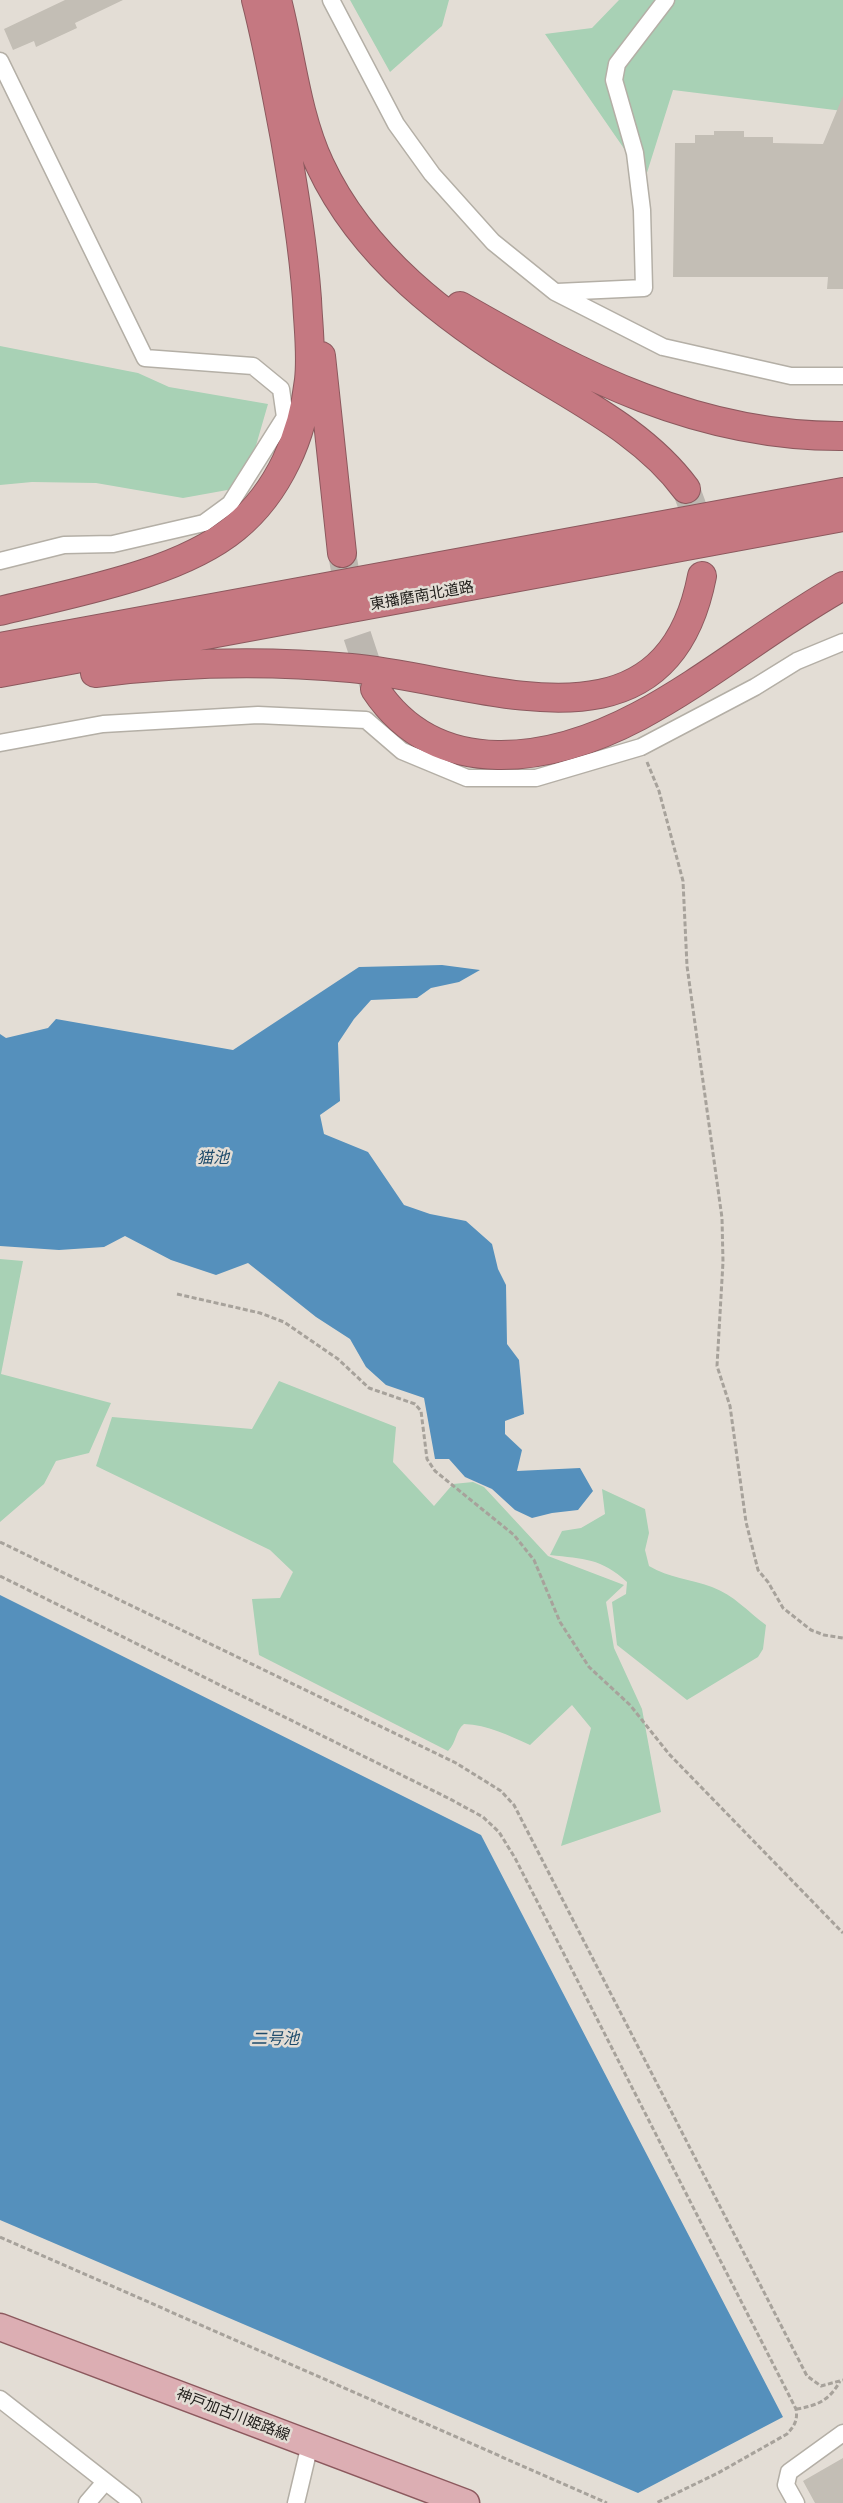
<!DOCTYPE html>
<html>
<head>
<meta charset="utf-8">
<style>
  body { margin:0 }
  canvas { display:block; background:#e3ddd5 }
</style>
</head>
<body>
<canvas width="843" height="2503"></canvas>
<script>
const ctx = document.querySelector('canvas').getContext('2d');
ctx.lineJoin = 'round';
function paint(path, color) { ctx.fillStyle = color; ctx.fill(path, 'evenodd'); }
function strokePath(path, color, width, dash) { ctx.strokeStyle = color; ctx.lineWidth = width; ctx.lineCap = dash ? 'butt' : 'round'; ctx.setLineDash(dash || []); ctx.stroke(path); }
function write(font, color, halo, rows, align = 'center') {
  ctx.font = font + ' Montserrat,"Noto Sans JP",sans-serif'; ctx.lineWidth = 5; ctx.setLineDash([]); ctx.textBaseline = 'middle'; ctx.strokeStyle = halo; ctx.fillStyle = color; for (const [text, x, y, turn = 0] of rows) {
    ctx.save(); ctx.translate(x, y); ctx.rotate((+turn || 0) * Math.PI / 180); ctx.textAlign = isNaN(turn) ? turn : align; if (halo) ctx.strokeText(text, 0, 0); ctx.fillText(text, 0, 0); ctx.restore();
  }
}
paint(new Path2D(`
  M 350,0 L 449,0 L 442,26 L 390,72 Z
  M 619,0 L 843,0 L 843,111 L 673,90 L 645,179 L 545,34 L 592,28 Z
  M 0,346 L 138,373 L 169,387 L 268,404 L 244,487 L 183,498 L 96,483 L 32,482 L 0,485 Z
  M 0,1259 L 23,1261 L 1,1374 L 111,1403 L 89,1453 L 56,1461 L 44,1484 L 0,1522 Z
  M 279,1381 L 396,1427 L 393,1462 L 434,1506 L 453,1484 L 473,1482 L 484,1487 L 548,1556 L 624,1585 L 606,1602 L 614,1648 L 642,1709 L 661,1812 L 561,1846 L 591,1728 L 572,1705 L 530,1745 C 508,1735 488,1725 464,1724 C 455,1731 457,1742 448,1751 L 259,1655 L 252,1599 L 280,1598 L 293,1572 L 270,1550 L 96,1466 L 112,1417 L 252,1429 Z
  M 602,1489 L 645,1509 L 649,1533 L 645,1550 L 649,1566 C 669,1578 690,1579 712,1587 C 734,1595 748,1612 766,1625 L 763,1649 L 758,1657 L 687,1700 L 617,1645 L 612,1602 L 626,1594 L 627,1582 C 601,1558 584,1559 550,1555 L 562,1531 L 581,1528 L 605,1514 Z`), '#a8d1b5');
paint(new Path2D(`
  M 442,965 L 480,970 L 459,982 L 431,988 L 417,998 L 371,1000 L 354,1019 L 338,1043 L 340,1101 L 320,1115 L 324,1134 L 368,1152 L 404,1205 L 430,1214 L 466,1221 L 492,1244 L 498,1269 L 506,1285 L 507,1344 L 519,1360 L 524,1414 L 505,1421 L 505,1434 L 522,1450 L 517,1471 L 580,1468 L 593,1491 L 578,1510 L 552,1513 L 532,1518 L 515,1510 L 492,1489 L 465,1477 L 449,1459 L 435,1459 L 424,1398 L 386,1385 L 366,1367 L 350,1339 L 316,1317 L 248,1263 L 216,1275 L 171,1260 L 125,1236 L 104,1247 L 59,1250 L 0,1246 L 0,1034 L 6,1038 L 48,1028 L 56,1019 L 233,1050 L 359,967 Z
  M 0,1595 L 481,1835 L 783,2417 L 638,2493 L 0,2220 Z`), '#5590bc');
paint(new Path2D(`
  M 65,0 L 123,0 L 75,23 L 77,28 L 36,47 L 34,41 L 13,50 L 4,29 Z
  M 843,96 L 843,289 L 827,289 L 828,277 L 673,277 L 675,143 L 695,143 L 695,135 L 714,135 L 714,131 L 744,131 L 744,137 L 773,137 L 773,143 L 823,144 Z
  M 843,2458 L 843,2503 L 815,2503 L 803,2481 Z`), '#c3beb5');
strokePath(new Path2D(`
  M 686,489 L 700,527 L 702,576
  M 342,553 L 355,629 L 375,689`), '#bcb7b0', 28, [28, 14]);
const street = new Path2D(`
  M 331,0 L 396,124 L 432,174 L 493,242 L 555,292 L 663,347 L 791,376 L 843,376
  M 0,61 L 145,358 L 253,366 L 281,389 L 285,417 L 230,504 L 204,523 L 113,544 L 64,545 L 0,561
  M 557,292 L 644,288 L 642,210 L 635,153 L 614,80 L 617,64 L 666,0
  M 0,743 L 103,724 L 258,715 L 366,720 L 402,751 L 467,778 L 536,778 L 641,747 L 755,687 L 797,661 L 843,642
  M 0,2399 L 133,2503
  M 87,2503 L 105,2482
  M 296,2503 L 310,2444
  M 796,2503 L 786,2485 L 789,2472 L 843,2433`);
const primary = new Path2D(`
  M 0,2327 L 466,2503`);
const highway = new Path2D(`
  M 277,0 C 291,54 296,114 320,165 C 363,257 447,320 531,371 C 586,405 647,436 686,489
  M 460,306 C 582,376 698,437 843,436
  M 321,356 L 342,553
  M 0,611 C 71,593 178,575 235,528 C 279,492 303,435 309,380 C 312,353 308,325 307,299 C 303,245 294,192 285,139 C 276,92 268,46 256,0
  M 0,647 L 843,492
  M 0,673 L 843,517
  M 95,673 C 181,662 264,660 351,668 C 479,679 665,767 702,576
  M 375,689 C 437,783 552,762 639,716 C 710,678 773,625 843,586`);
strokePath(street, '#b4afa6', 19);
strokePath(primary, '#8c595e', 29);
strokePath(highway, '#8c595e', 30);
strokePath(new Path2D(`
  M 647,762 L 659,791 L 683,881 L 687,966 L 722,1218 L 723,1262 L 717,1366 L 730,1406 L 746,1522 L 758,1570 L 768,1582 L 783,1608 L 811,1630 L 824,1635 L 843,1638
  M 177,1294 L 260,1313 L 284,1322 L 338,1359 L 369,1388 L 415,1404 L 421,1411 L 427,1459 L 435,1471 L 514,1535 L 534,1560 L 560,1622 L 589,1667 L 630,1705 L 669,1754 L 843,1933
  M 0,1542 L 456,1763 L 501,1791 L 514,1805 L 807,2376 L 821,2386 L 843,2380
  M 0,1576 L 450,1799 L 483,1817 L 499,1832 L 515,1858 L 796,2409 C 798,2421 794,2426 787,2434 L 718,2473 L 656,2503
  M 0,2237 L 607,2503
  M 796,2409 C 817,2406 830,2400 840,2381`), '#a7a29b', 3, [5, 2.5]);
strokePath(street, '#fff', 16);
strokePath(primary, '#dcaeb3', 26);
strokePath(highway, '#c57881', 28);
write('15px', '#22201d', '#e3ddd5', [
  ["東播磨南北道路",422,596,-10],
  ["神戸加古川姫路線",233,2415,21]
]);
write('italic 16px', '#1e4b6b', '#e3ddd5', [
  ["猫池",213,1158],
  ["二号池",275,2039]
]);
</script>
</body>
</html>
